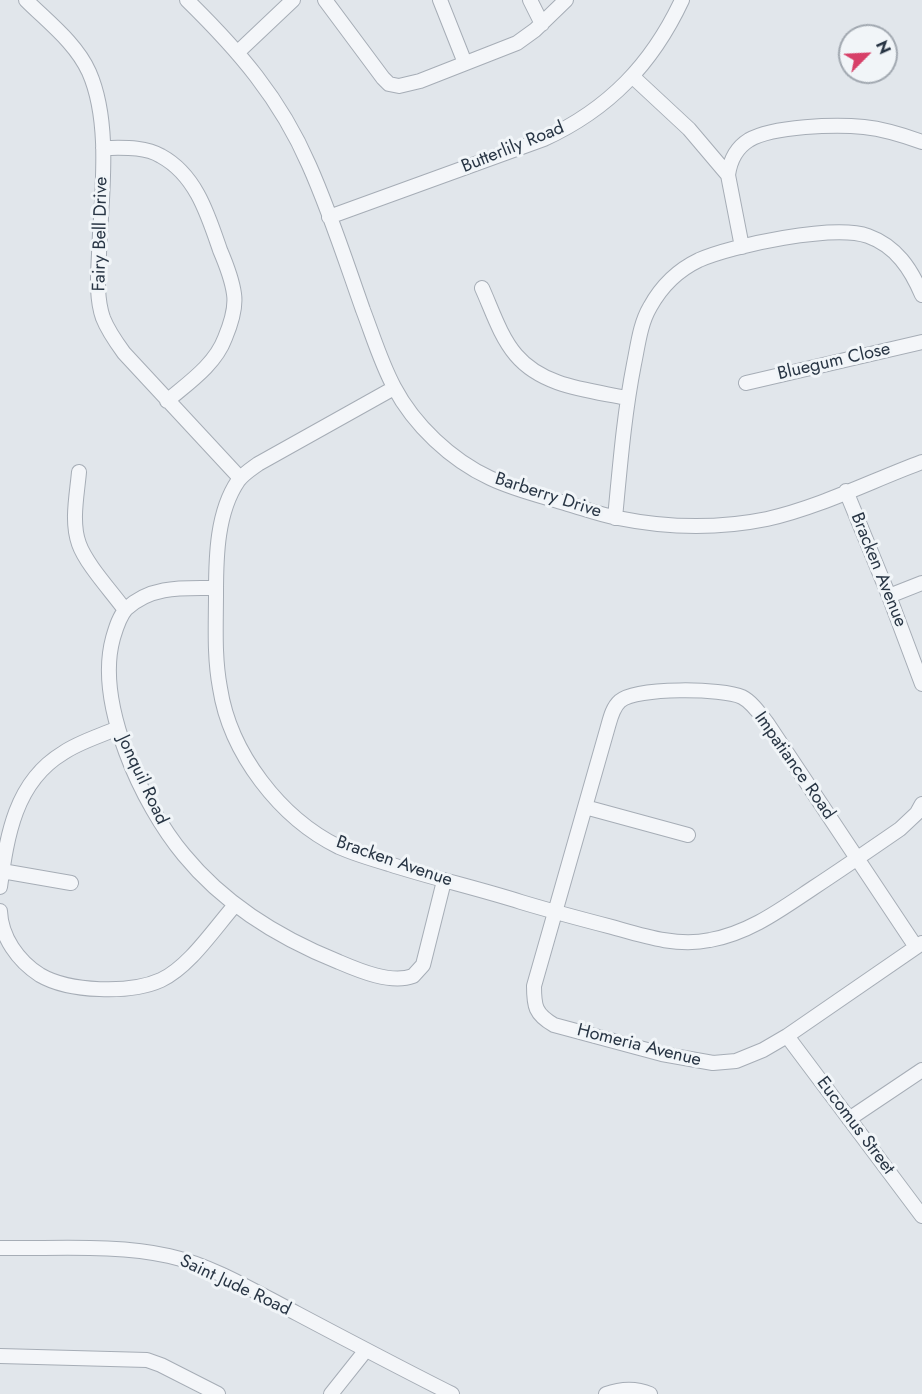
<!DOCTYPE html>
<html>
<head>
<meta charset="utf-8">
<style>
  body { margin:0 }
  #map { position:relative; width:922px; height:1394px; overflow:hidden; background:#e1e6eb; font-family:Jost,sans-serif }
  canvas { display:block }
  .north { position:absolute; left:838px; top:24px; width:60px; height:60px; box-sizing:border-box; background:#f1f5f8; border:2px solid #a1a8b0; border-radius:50%; rotate:66deg; font-size:16px; font-weight:700; line-height:24px; text-align:center; color:#283544 }
  .north::after { content:''; display:block; margin:auto; width:21px; height:27px; background:#d73f68; clip-path:polygon(50% 0,100% 100%,50% 72%,0 100%) }
</style>
</head>
<body>
<div id="map">
<canvas width="922" height="1394"></canvas>
<div class="north">N</div>
</div>
<script>
const ctx = document.querySelector('canvas').getContext('2d');
ctx.lineJoin = 'round';
function strokePath(path, color, width, dash) { ctx.strokeStyle = color; ctx.lineWidth = width; ctx.lineCap = dash ? 'butt' : 'round'; ctx.setLineDash(dash || []); ctx.stroke(path); }
function write(font, color, halo, rows, align = 'center') {
  ctx.font = font + ' Jost,sans-serif'; ctx.lineWidth = 6; ctx.setLineDash([]); ctx.textBaseline = 'middle'; ctx.strokeStyle = halo; ctx.fillStyle = color; for (const [text, x, y, turn = 0] of rows) {
    ctx.save(); ctx.translate(x, y); ctx.rotate((+turn || 0) * Math.PI / 180); ctx.textAlign = isNaN(turn) ? turn : align; if (halo) ctx.strokeText(text, 0, 0); ctx.fillText(text, 0, 0); ctx.restore();
  }
}
const minor = new Path2D(`
  M 26,0 C 48,22 76,43 89,72 C 112,124 101,198 99,254 C 98,275 96,298 103,318 C 108,331 116,342 124,353 L 240,478
  M 187,0 C 238,50 280,98 309,165 C 330,212 346,262 363,310 C 373,336 381,363 394,387 C 414,425 451,460 490,478 C 515,490 542,496 568,504 C 585,509 601,515 618,518 C 667,528 718,529 767,519 C 820,507 871,481 922,462
  M 325,0 L 383,78 L 389,84 L 399,86 L 420,81 L 517,43 L 535,30 L 566,0
  M 440,0 L 465,63
  M 530,0 L 542,24
  M 238,52 L 293,0
  M 632,76 L 689,129 L 728,175
  M 103,148 C 122,148 144,146 161,156 C 196,175 208,215 220,250 C 226,264 232,279 234,294 C 236,307 230,326 225,338 C 215,365 188,383 167,401
  M 329,217 L 544,139 C 609,109 652,64 682,0
  M 742,247 L 728,175 C 730,161 736,148 749,140 C 773,126 836,124 864,127 C 883,129 903,135 922,142
  M 482,288 C 492,310 500,336 516,355 C 543,387 589,390 627,398
  M 746,383 L 922,342
  M 394,388 L 258,464 C 251,469 243,474 238,481 C 217,512 216,556 216,593 C 216,625 214,656 220,688 C 230,753 280,818 339,847 C 355,854 372,859 389,864 C 432,878 477,888 521,902 C 551,911 581,919 612,927 C 644,936 677,947 710,940 C 749,933 780,910 813,888 C 842,869 871,849 900,829 L 917,813 L 922,804
  M 79,472 C 77,495 71,522 79,544 C 86,564 112,592 125,610
  M 846,491 L 889,596 L 922,684
  M 615,518 C 620,466 624,415 634,364 C 638,345 640,324 650,307 C 661,287 678,270 699,260 C 733,245 834,224 868,236 C 896,246 911,269 922,295
  M 216,588 C 184,588 151,585 126,609 C 119,617 116,628 113,638 C 95,703 142,805 184,855 C 225,905 279,938 339,962 C 360,971 391,984 413,976 L 423,965 L 444,881
  M 889,596 L 922,583
  M 585,807 L 688,835
  M 2,871 L 71,883
  M 0,887 C 7,836 15,782 63,753 C 79,742 100,736 118,728
  M 0,911 C 1,937 18,961 40,975 C 69,992 130,994 161,980 C 189,967 214,929 235,905
  M 916,947 L 767,723 C 760,714 752,702 742,697 C 723,688 636,687 620,701 C 612,708 610,720 607,730 L 534,986 C 534,1006 535,1014 554,1025 L 662,1054 L 713,1063 L 736,1061 L 763,1050 L 787,1036 L 922,943
  M 787,1036 L 922,1216
  M 849,1119 L 922,1070
  M 0,1248 C 54,1249 116,1244 169,1256 C 214,1266 257,1293 298,1314 C 349,1341 400,1368 452,1394
  M 0,1356 L 147,1360 L 161,1365 L 218,1394
  M 331,1394 L 366,1350
  M 606,1394 C 620,1389 636,1388 650,1394`);
strokePath(minor, '#a6adb6', 16);
strokePath(minor, '#f4f6f9', 14);
write('18px', '#283544', '#f1f5f8', [
  ["Butterlily Road",513,148,-22],
  ["Fairy Bell Drive",101,234,-89],
  ["Bluegum Close",834,362,-13],
  ["Barberry Drive",548,496,18],
  ["Bracken Avenue",878,570,68],
  ["Impatiance Road",794,766,55],
  ["Jonquil Road",142,780,65],
  ["Bracken Avenue",394,862,19],
  ["Homeria Avenue",639,1046,14],
  ["Eucomus Street",855,1126,53],
  ["Saint Jude Road",235,1286,25]
]);
</script>
</body>
</html>
